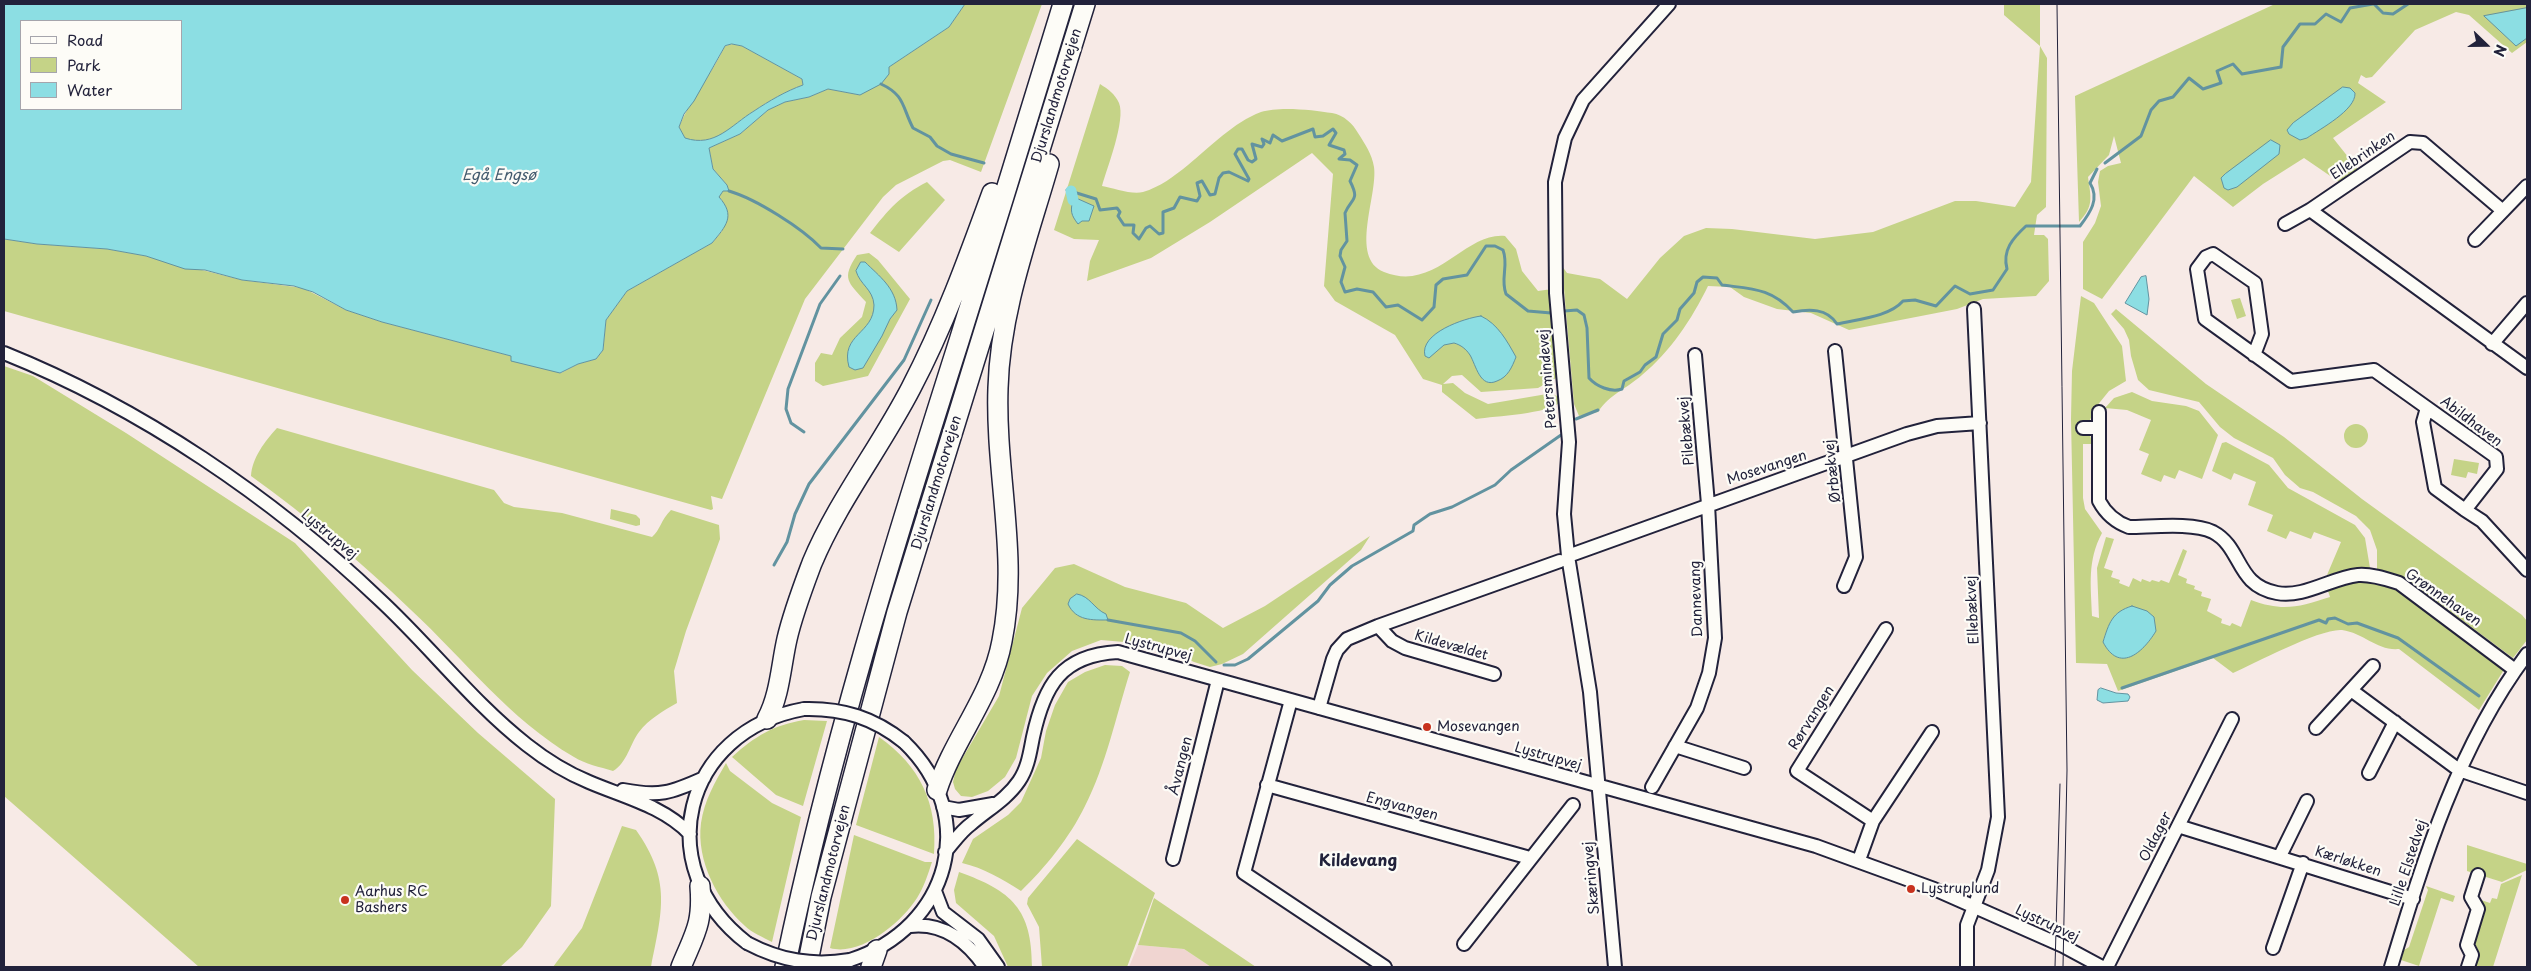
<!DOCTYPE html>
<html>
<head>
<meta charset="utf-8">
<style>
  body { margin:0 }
  #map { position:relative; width:2531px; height:971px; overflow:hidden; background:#f7eae6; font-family:"Playpen Sans",sans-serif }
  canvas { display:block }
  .frame { position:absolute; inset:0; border:5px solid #22223b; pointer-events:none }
  .legend { position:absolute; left:20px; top:20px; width:162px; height:90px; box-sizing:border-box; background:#fdfcf7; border:1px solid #a5a5ac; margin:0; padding:6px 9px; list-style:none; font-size:15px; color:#22223b }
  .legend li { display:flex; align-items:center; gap:10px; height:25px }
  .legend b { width:25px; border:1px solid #a5a5ac }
  .north { position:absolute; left:2461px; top:20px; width:50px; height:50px; -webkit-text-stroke:4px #fdfcf7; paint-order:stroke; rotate:112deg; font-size:14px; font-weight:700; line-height:20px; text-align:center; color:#22223b }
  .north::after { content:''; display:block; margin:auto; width:18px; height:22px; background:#22223b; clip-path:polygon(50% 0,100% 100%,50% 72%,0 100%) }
</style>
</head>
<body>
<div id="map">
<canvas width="2531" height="971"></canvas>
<div class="frame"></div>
<ul class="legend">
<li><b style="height:6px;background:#fdfcf7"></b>Road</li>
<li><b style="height:14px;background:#c5d387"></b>Park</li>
<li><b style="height:14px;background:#8cdee3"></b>Water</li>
</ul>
<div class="north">N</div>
</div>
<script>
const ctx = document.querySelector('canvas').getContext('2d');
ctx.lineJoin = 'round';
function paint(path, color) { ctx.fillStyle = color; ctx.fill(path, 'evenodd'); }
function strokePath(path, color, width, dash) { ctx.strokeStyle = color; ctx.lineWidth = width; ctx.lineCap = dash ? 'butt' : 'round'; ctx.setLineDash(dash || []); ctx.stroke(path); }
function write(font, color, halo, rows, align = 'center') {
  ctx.font = font + ' "Playpen Sans",sans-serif'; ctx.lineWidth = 4.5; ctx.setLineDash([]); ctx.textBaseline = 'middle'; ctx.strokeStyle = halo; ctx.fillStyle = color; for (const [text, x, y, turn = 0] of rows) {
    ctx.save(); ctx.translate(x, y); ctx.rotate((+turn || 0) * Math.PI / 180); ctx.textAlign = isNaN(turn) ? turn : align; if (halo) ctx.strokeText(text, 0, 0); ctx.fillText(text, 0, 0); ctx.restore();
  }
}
paint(new Path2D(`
  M 1138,945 L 1184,949 L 1211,967 L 1129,967 Z`), '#f0d5d1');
paint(new Path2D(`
  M 965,4 L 1042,4 L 981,172 L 950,160 L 943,161 L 896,185 L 883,197 L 805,299 L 722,499 L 711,496 L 713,509 L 711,510 L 4,311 L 4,239 L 37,244 L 107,249 L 146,256 L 242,280 L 303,288 L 346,310 L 382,322 L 511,356 L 561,373 L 578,364 L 596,359 L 603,350 L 606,320 L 627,291 L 712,243 L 722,231 L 722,200 L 718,197 L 723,191 L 729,191 L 727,185 L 713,169 L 709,148 L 740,134 L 768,110 L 785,102 L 809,97 L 828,89 L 860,95 L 889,67 L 949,27 Z
  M 2004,4 L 2040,4 L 2040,46 L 2047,58 L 2046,207 L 2037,215 L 2034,235 L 2044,235 L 2048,239 L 2049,281 L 2036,296 L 1983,299 L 1957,309 L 1849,330 L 1811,313 L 1777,309 L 1744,297 L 1730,287 L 1708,286 C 1692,319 1670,352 1642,375 C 1625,390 1611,393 1598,412 L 1579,416 L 1574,404 L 1562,266 L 1567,273 L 1600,279 L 1627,299 L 1660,258 L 1684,236 L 1706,228 L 1732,229 L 1815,239 L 1873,232 L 1955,201 L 1976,201 L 2015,207 L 2031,182 L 2040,46 L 2004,15 Z
  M 2275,4 L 2527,4 L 2527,42 L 2512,53 L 2469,15 L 2456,12 L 2415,30 L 2372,77 L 2366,78 L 2361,75 L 2358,83 L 2386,102 L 2333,138 L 2360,172 L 2342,184 L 2304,158 L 2263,184 L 2233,207 L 2194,176 L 2102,299 L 2083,289 L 2083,242 L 2095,223 L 2101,206 L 2098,182 L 2100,171 L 2108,166 L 2121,163 L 2114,136 L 2109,155 L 2088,177 C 2091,198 2094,206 2079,222 L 2075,96 Z
  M 732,44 L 742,46 L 802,79 L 803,85 C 786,91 769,101 754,111 C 731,126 715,148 685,138 L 679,127 C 690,99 712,74 725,46 Z
  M 1100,84 C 1108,89 1115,94 1119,103 C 1126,120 1107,168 1102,186 C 1113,188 1132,195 1143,192 C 1160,187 1173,177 1188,165 C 1210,147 1234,122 1261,112 C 1279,106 1314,110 1332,113 C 1344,115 1353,124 1358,133 C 1365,144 1372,154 1374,167 C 1378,196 1349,258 1384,272 C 1436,293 1464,232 1505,236 L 1516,249 L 1522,271 L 1538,291 L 1552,289 L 1558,377 L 1538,388 L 1481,392 L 1462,375 L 1452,376 L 1443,384 L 1453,383 L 1465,393 L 1488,404 L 1547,394 L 1558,396 L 1560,402 C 1549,414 1495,416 1476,419 L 1442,392 L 1442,385 L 1423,379 L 1395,335 L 1335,301 L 1324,286 L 1333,174 L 1312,153 L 1210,222 L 1151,258 L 1087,281 L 1090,261 L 1099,240 L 1074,239 L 1054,230 Z
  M 927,182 L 945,200 L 899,252 L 870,233 C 889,209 900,196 927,182 Z
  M 869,253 L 878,260 L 910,299 L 868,376 L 823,386 L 815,381 L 815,363 L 821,353 L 832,355 L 840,338 L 862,317 L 866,302 C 848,282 841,279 857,255 Z
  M 2081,296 L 2094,303 L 2122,346 L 2126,381 L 2109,391 L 2096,407 L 2089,422 L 2079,423 L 2080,434 L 2090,436 L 2093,444 L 2083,444 L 2083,498 L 2085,509 L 2102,533 C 2087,561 2091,585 2092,616 L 2099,618 L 2097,568 L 2106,537 L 2114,539 L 2104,568 L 2113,571 L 2111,577 L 2120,580 L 2119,583 L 2129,587 L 2133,578 L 2141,582 L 2142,579 L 2150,582 L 2152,580 L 2159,582 L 2161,580 L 2169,583 L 2183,549 L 2187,551 L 2178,575 L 2187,579 L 2186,583 L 2195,586 L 2194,589 L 2202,592 L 2201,596 L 2211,599 L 2207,611 L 2222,619 L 2221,623 L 2230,626 L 2232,623 L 2241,627 L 2251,600 C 2283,612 2299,607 2330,597 L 2327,588 L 2358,580 L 2371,580 L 2394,587 L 2505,668 L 2479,710 L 2399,649 C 2377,651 2364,633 2342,630 C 2321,628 2255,663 2233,673 L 2213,658 L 2118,691 L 2107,664 L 2076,663 L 2071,419 L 2072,371 Z
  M 2240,298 L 2246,316 L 2237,319 L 2231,300 Z
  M 2116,309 L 2206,384 L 2284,437 L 2362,499 L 2522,615 L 2527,621 L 2527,640 L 2513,658 L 2412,583 L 2398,575 L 2377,570 L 2377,550 L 2370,530 L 2356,516 L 2313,492 L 2300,488 L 2285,475 L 2273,458 L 2234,438 L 2220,427 L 2199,402 L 2149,390 L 2138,380 L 2131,356 L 2129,340 L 2124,329 L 2111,314 Z
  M 4,366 L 33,376 L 126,433 L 295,543 L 412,670 L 478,733 L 555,799 L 551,906 L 522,947 L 500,967 L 199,967 L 4,796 Z
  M 2132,392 L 2152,401 L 2186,406 L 2199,411 L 2218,435 L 2202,479 L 2179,470 L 2175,479 L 2164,475 L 2161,482 L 2141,474 L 2149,454 L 2139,450 L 2151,420 L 2127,410 L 2105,408 L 2114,398 Z
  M2344 436a12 12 0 1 1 24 0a12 12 0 1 1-24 0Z
  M 277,428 L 494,490 L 504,503 L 514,507 L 562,513 L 652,537 C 661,529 660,521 671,510 L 719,525 L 720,539 L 686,631 L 674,671 L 677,703 C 663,711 649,719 639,732 C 630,744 627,763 613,771 C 600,767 585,764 574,757 C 509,719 465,660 411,610 C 360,561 308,517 251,476 C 252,458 265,441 277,428 Z
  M 2226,442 L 2269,465 L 2288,488 L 2355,525 L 2365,538 L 2370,568 L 2351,569 L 2327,575 L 2341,542 L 2314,532 L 2311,539 L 2290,531 L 2286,539 L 2267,531 L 2273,515 L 2248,505 L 2256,482 L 2234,473 L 2231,480 L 2212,471 L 2222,443 Z
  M 2454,459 L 2479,463 L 2477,474 L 2468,472 L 2466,478 L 2451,475 Z
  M 611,509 L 636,515 L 640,519 L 640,525 L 636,526 L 610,519 Z
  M 1370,536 L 1361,550 L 1243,654 L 1222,664 L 1210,667 L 1194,662 L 1145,639 L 1124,642 L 1101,640 L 1072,651 L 1047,673 L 1032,696 L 1016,758 L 1005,777 L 988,791 L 972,797 L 961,796 L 955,789 L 953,782 L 956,769 L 999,696 L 1022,608 L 1055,568 L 1074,564 L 1125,587 L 1186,603 L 1223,628 L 1265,606 Z
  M 1105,665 L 1122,666 L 1130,672 C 1116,716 1106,765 1085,806 C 1070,837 1045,868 1021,891 C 1002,879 984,868 962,863 L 973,839 L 1008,815 L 1021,802 L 1041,758 L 1046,731 L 1055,705 L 1068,682 L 1085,672 Z
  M 804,720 L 827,721 L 803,806 L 776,795 L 732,757 C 755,736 774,725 804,720 Z
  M 879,737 C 920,766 938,803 934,854 L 856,825 Z
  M 726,763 L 730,771 L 772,803 L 801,817 L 772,942 C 763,937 752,933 745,926 C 718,902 696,861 701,823 C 704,801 715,782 726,763 Z
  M 622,826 L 636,830 C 672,881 662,911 651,967 L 553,967 L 582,928 Z
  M 854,835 L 925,862 L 932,862 C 928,874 924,887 917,898 C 902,922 860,957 830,948 Z
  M 1077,839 L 1155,893 L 1127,967 L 1042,967 L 1039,927 L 1027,904 L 1028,898 Z
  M 2467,845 L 2527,864 L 2527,870 L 2502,882 L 2467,871 Z
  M 959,872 C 1012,891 1032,909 1032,967 L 1008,967 L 994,936 L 956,903 L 954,890 Z
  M 2522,875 L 2493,967 L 2473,967 L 2478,950 L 2473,939 L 2478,899 L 2490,903 L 2492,898 L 2497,899 L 2501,884 Z
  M 2426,886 L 2455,896 L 2453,902 L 2441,898 L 2419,966 L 2401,960 L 2404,950 L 2409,947 L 2428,890 Z
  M 1154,898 L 1256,967 L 1211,967 L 1184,949 L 1138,945 Z`), '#c5d387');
const water = new Path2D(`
  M 4,4 L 965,4 L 949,27 L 889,67 L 889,74 L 881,84 L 860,95 L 828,89 L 809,97 L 785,102 L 768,110 L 740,134 L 709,148 L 713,169 L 727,185 L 729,191 L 723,191 L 719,197 C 736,216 726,226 712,243 L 627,291 L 606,320 L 603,350 L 596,359 L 578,364 L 560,373 L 511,361 L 511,356 L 382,322 L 346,310 L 313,292 L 294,286 L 242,280 L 205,270 L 185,269 L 146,256 L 107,249 L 37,244 L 4,239 ZM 181,21 L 181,109 L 21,109 L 21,21 ZM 732,44 L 742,46 L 802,79 L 803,85 C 786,91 769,101 754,111 C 731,125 715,148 685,138 L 679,127 L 684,114 L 694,101 L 725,46 Z
  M 2527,8 L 2527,38 L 2516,46 L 2484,16 Z
  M 2343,87 L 2350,88 L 2355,93 C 2356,110 2320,129 2307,138 L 2300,140 L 2289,134 L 2287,130 L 2293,123 Z
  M 2271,140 L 2280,145 L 2279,154 L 2237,187 L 2228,190 L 2224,188 L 2221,178 L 2225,174 Z
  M 1076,198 L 1094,206 L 1089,221 L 1082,221 L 1078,224 C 1071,215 1070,211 1073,200 Z
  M 861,262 L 865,262 C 879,276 896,288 897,310 L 890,319 L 882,336 L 863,368 L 855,370 L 849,367 C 840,334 874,334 874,305 C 873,289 860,285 856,271 Z
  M 2146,276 L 2149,299 L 2147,315 L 2125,303 L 2141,277 Z
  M 1481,316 C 1498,324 1507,341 1516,357 C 1512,367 1508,377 1497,381 C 1480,389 1476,365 1470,355 C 1466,349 1461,345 1454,343 L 1444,345 L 1429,358 L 1425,356 C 1419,333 1465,318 1481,316 Z
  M 1077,594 C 1090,596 1094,609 1106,614 L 1108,620 C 1092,620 1076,621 1068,604 L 1070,599 Z
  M 2132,606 L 2147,611 L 2154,617 L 2156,631 C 2142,654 2119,673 2103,642 C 2109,623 2112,612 2132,606 Z
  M 2101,688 L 2116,693 L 2128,694 L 2130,697 L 2128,701 L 2103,703 L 2097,700 L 2098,690 Z`);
paint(water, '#8cdee3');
strokePath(water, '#6293a0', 1);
strokePath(new Path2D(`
  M 2374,4 L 2383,13 L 2393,14 L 2408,4
  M 881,84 C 905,95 902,107 913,128 L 930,137 L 937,146 L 951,154 L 984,163
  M 2105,163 L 2141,136 L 2151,110 L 2159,101 L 2173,97 L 2189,78 L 2203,89 L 2221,83 L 2217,71 L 2233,64 L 2242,74 L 2281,67 L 2283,47 L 2300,24 L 2315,24 L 2326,14 L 2341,22 L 2350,8 L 2373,4
  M 1067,190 L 1096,199 L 1100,210 L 1117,208 L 1120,212 L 1118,216 L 1124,225 L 1134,225 L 1133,233 L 1139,239 L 1146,228 L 1150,226 L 1159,234 L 1163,233 L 1163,212 L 1174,208 L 1180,197 L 1197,201 L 1200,196 L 1197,183 L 1202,181 L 1210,195 L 1215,194 L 1219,178 L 1223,173 L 1229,172 L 1248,181 L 1249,179 L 1235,154 L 1238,149 L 1242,149 L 1248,160 L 1252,162 L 1256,159 L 1252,144 L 1262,147 L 1264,144 L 1262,139 L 1270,143 L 1273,135 L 1282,141 L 1313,129 L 1315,137 L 1323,136 L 1333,129 L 1336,133 L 1329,145 L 1344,150 L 1345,154 L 1339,159 L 1350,160 L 1357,165 L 1350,181 C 1360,201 1352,197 1345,213 L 1347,241 L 1341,250 L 1340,256 L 1345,267 L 1341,282 L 1345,292 L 1357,289 L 1373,292 L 1386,307 L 1398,305 L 1422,320 L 1434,307 L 1436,285 L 1443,279 L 1467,275 L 1486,246 L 1495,246 L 1503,250 C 1509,266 1500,278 1506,294 L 1528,311 L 1551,313
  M 729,191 C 756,199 802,228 821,248 L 843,249
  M 1564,311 L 1577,310 L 1584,315 L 1587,328 L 1589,378 C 1596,386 1611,393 1622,389 L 1624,381 L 1640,372 L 1645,365 L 1656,357 L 1663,334 L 1677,320 L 1680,309 L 1694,293 L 1697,282 L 1703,277 L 1717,278 L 1722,285 C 1752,289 1771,288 1793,312 C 1809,309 1827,308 1837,324 C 1858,319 1889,317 1903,301 L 1915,300 L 1936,306 L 1955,286 L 1970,294 L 1993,290 L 2007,269 C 2002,250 2013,238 2026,226 L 2080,226 C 2090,213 2100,199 2090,183 L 2097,169
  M 1576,419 L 1598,410
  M 804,432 L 791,423 L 786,409 L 788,389 L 820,304 L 840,276
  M 774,565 L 787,542 L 795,514 L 809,484 L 904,360 L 931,300
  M 1108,620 L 1181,633 L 1195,641 L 1216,662
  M 1224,665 L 1235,665 L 1248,659 L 1318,601 L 1330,585 L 1352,566 L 1413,531 L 1414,525 L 1430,514 L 1452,507 L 1495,485 L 1511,470 L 1561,435
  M 2122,688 L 2319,620 L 2326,623 L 2328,619 L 2335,618 L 2348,624 L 2357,623 L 2398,638 L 2479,696`), '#6293a0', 3);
strokePath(new Path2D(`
  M 1071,191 L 1073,200`), '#8cdee3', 11);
const minor = new Path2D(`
  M 2310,210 L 2527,368
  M 2285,224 L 2310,210 L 2410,142 L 2423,143 L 2503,211
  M 2475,240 L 2527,186
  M 2492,344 L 2527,303
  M 1835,351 L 1856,557 L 1844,586
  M 4,353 C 141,408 272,497 379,599 C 430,646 472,702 527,745 C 546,760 567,773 589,782 C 624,797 663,806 690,834
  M 2254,355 L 2262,334 L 2255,283 L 2213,254 L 2206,257 L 2197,269 L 2205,319 L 2291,381 L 2374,370 L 2496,457 L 2497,469 L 2465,510 L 2482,521 L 2527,570
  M 2427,408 L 2423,422 L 2435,488 L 2465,510
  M 2099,412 L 2099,501 C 2106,514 2115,522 2129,527 C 2151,527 2193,522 2213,532 C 2243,548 2235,585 2277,593 C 2304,598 2331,578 2358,575 C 2372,574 2386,579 2399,583 L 2515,670
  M 2083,428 L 2098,428
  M 1568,556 L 1907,434 L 1937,426 L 1980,423
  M 1378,626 L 1392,641 L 1405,648 L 1494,674
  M 2351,690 L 2459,770 L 2527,793
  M 1291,700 L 1244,873 L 1385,967
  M 1319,708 L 1333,659 L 1337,650 L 1347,639 L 1378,626 L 1560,561
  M 2316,728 L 2373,666
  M 1675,746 L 1744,768
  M 2369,773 L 2395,722
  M 1267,785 L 1530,858
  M 1652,787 L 1697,708 L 1709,673 L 1715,638 L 1708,504 L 1695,355
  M 623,790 C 659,797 671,793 704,778
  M 943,807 L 959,810 L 993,804
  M 1873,821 L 1797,771 L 1886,629
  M 2178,826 L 2413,899
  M 945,852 C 953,843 961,831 971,824 C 987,810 1007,799 1019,781 C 1028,768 1030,752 1033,737 C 1044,686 1061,655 1118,652 L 1816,846 L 1934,889 L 2063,946 L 2102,967
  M 2280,856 L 2307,801
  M 1173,859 L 1218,680
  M 1859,860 L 1873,821 L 1932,732
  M 935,891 L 943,912 L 978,939 L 998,967
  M 910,926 C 943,922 967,941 985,967
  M 747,943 C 649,868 682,731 804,709
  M 1464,944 L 1573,805
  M 2273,948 L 2303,863
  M 850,960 C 950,928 981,816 904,742
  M 1615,967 L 1590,692 L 1568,556 L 1564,514 L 1569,442 L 1556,293 L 1555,182 L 1565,138 L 1583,100 L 1669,4
  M 1967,967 L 1967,925 L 1988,870 L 1998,817 L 1974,309
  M 2107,967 L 2232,719
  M 2391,967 C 2424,858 2458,746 2527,654
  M 2468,967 L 2472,955 L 2467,945 L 2478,909 L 2471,897 L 2478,875`);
const highway = new Path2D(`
  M 767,719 C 780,695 781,665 787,639 C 793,613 803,587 812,563 C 838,501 880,448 911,388 C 944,325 968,259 992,193
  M 937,790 C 954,738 992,696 1002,641 C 1019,557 995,473 998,388 C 1000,311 1028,237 1049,164
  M 681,967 C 695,933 703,924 700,886
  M 785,967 C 829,755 893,548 959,341 C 994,229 1029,116 1063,4
  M 807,967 L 821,897 L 897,612 L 1085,4
  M 871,967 L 877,950`);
strokePath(minor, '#22223b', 16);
strokePath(highway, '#22223b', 22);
strokePath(minor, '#fdfcf7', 12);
strokePath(highway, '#fdfcf7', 19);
strokePath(new Path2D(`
  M 2057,4 L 2067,770 L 2063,967
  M 2055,967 L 2060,784`), '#22223b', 1);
const minorBridge = new Path2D(`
  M 804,709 C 843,708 874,718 904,742
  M 747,943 C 781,961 813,966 850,960`);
strokePath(minorBridge, '#22223b', 16, []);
strokePath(minorBridge, '#fdfcf7', 12);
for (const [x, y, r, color] of [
  [1427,727,5,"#c8321e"],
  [1911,889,5,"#c8321e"],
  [345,900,5,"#c8321e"]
]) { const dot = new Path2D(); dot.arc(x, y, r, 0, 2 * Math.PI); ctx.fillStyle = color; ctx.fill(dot); strokePath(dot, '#fdfcf7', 2); }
write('14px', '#22223b', '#fdfcf7', [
  ["Djurslandmotorvejen",1057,96,-73],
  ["Ellebrinken",2363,156,-34],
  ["Petersmindevej",1548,379,-95],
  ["Abildhaven",2471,422,37],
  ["Pilebækvej",1687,431,-95],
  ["Mosevangen",1767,468,-18],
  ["Ørbækvej",1833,471,-96],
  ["Djurslandmotorvejen",937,483,-73],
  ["Lystrupvej",329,535,40],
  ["Grønnehaven",2443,598,35],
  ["Dannevang",1697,599,-92],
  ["Ellebækvej",1973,610,-93],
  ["Kildevældet",1451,646,16],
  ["Lystrupvej",1158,648,15],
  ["Rørvangen",1812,718,-58],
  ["Lystrupvej",1548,757,16],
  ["Åvangen",1181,766,-76],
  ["Engvangen",1402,807,15],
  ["Oldager",2156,837,-63],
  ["Kærløkken",2348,862,18],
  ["Lille Elstedvej",2409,863,-72],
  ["Djurslandmotorvejen",829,873,-76],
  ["Skæringvej",1592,878,-95],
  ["Lystrupvej",2047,924,25]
]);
write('14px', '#22223b', '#fdfcf7', [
  ["Mosevangen",1437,727],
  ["Lystruplund",1921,889],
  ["Aarhus RC",355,892],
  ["Bashers",355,908]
], 'left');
write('italic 15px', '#425a6d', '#fdfcf7', [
  ["Egå Engsø",499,176]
]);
write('bold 16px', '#22223b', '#fdfcf7', [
  ["Kildevang",1358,862]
]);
</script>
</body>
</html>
